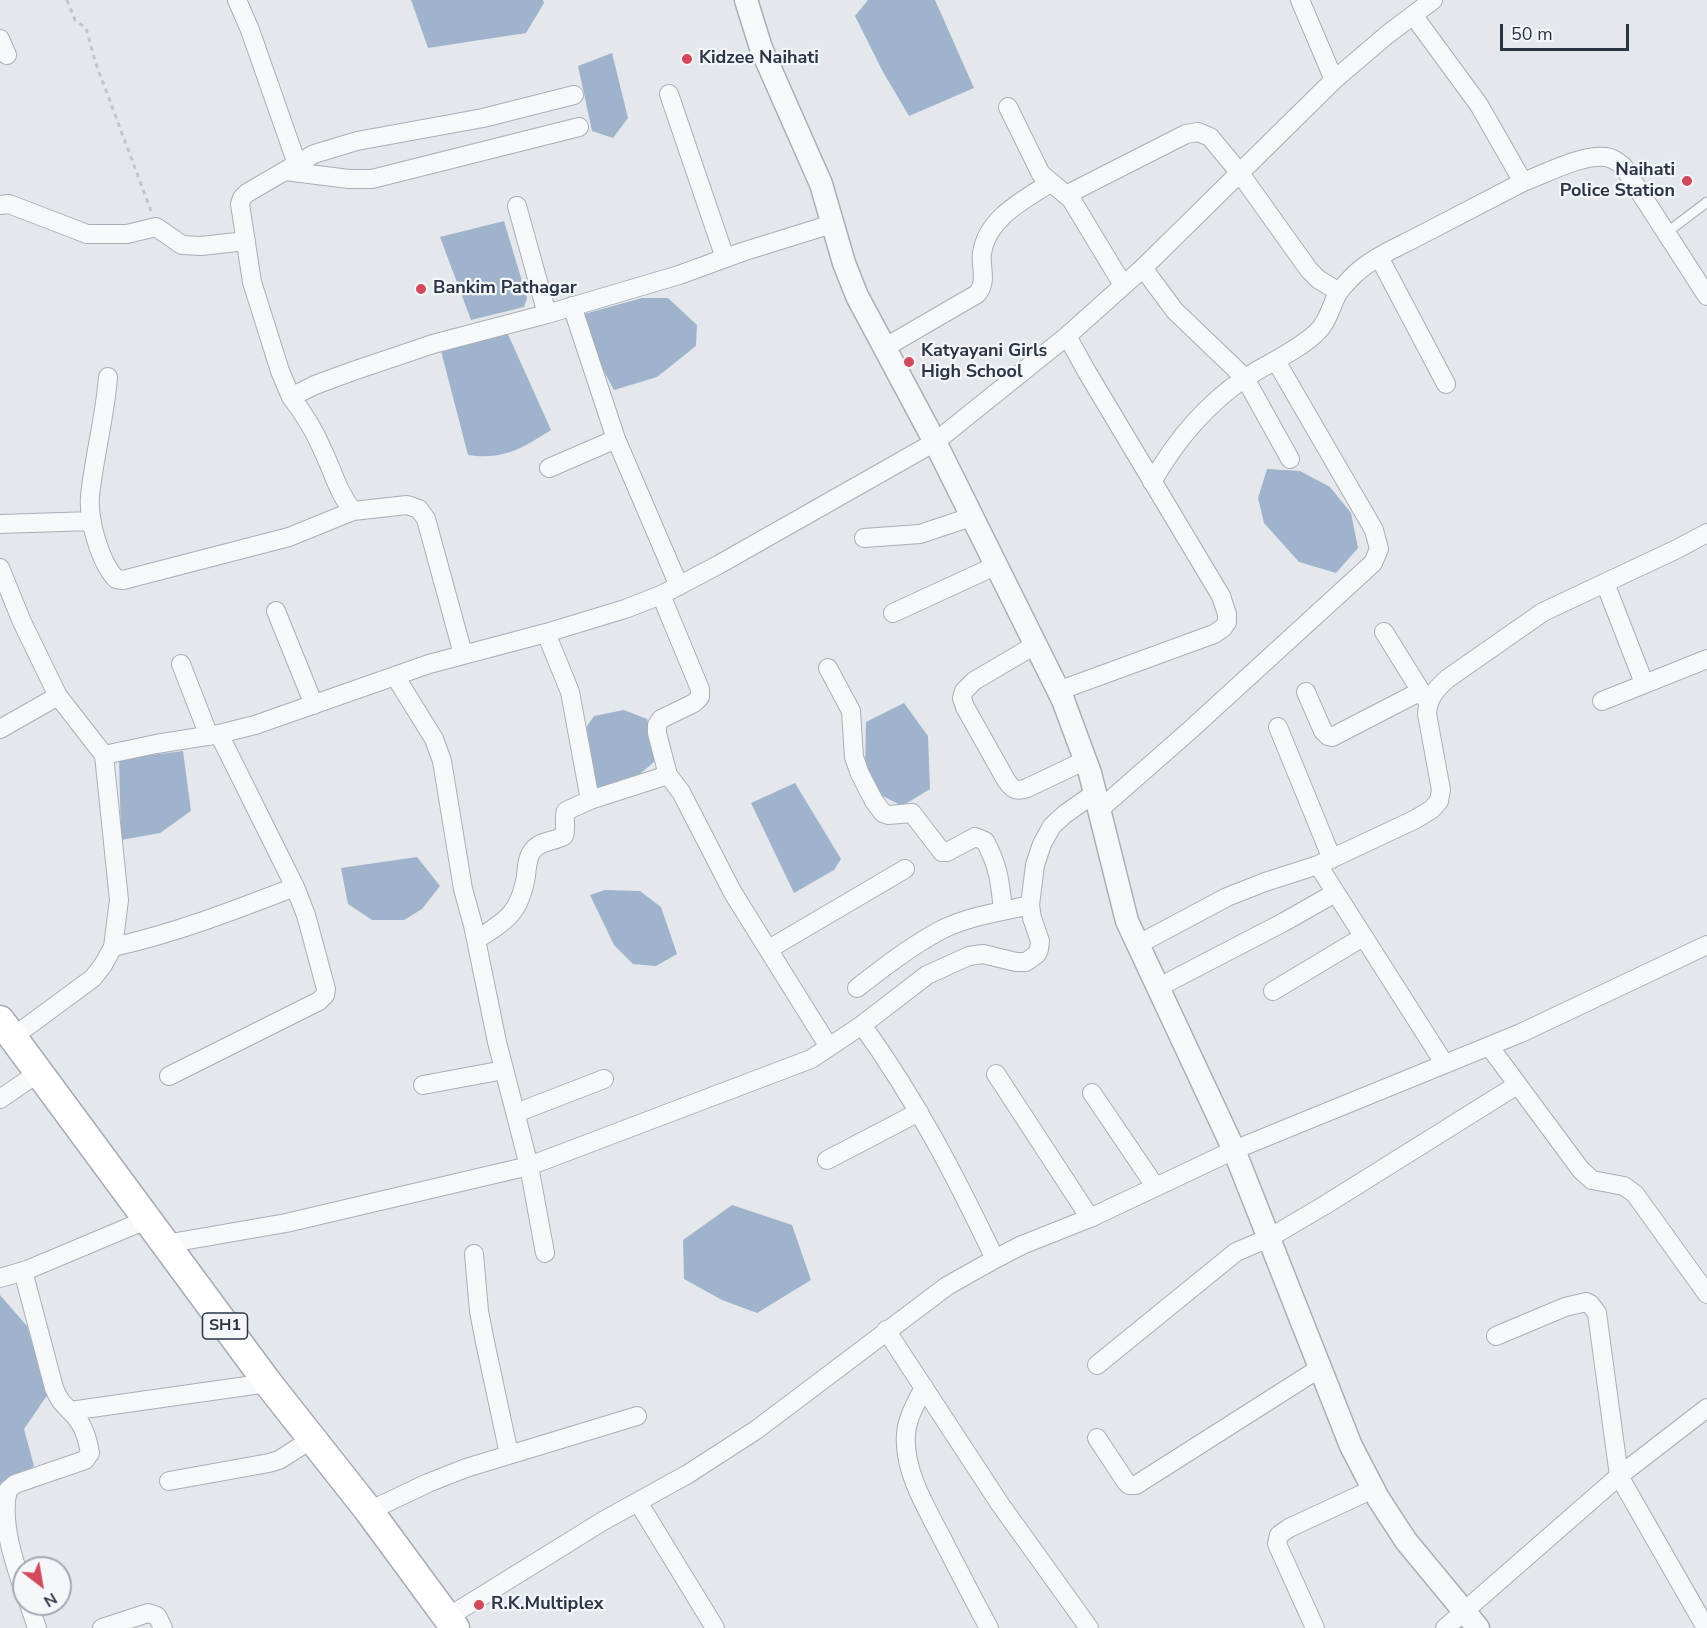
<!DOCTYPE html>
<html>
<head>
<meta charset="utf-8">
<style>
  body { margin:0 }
  #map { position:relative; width:1707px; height:1628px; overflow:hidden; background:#e4e7ec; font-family:"Nunito Sans",sans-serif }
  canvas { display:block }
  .north { position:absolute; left:12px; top:1556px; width:60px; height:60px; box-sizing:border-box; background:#f4f6f9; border:2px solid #a4a8b1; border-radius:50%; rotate:149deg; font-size:16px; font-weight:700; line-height:24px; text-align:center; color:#2b3445 }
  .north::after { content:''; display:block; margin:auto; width:21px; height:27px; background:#d1495b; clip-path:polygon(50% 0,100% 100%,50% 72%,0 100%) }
  .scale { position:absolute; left:1500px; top:24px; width:129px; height:27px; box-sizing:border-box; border:3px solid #2b3445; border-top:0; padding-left:8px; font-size:18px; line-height:21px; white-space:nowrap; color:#2b3445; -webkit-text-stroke:4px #f4f6f9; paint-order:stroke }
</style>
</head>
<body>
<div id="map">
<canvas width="1707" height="1628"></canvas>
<div class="north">N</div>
<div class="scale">50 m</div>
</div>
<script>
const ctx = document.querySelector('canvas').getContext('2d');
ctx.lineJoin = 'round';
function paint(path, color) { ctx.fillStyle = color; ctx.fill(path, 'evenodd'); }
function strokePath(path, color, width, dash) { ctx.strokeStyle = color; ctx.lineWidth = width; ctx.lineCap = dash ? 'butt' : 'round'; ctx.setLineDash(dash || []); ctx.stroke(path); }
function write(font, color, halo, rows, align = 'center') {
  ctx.font = font + ' "Nunito Sans",sans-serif'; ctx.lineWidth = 4.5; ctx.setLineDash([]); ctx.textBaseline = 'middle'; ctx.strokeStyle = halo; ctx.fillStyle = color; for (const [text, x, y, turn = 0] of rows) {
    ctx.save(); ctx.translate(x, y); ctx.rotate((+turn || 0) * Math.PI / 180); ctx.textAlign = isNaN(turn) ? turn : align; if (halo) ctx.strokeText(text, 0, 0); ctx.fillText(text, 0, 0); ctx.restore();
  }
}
paint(new Path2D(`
  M 411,0 L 543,0 L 544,3 L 526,33 L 428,48 Z
  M 868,0 L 935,0 L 974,88 L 909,116 L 883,72 L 855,16 Z
  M 612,53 L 628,118 L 613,138 L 592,131 L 578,66 Z
  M 504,221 L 527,298 L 524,307 L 471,320 L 440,237 Z
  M 642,298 L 668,298 L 697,325 L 696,346 L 657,377 L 614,390 L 601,366 L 584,314 Z
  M 507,332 L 551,430 C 521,449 504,460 468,455 L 441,351 Z
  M 1267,469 L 1300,471 L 1330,487 L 1351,513 L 1358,548 L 1336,573 L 1299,562 L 1264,523 L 1258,498 Z
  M 904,703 L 928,736 L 930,789 L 902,806 L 879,794 L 865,769 L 866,722 Z
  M 624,710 L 647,719 L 661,756 L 634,779 L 594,789 L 581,735 L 594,716 Z
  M 183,751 L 191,811 L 160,833 L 121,840 L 119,759 Z
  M 795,783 L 841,859 L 834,870 L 794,893 L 751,803 Z
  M 417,857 L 440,886 L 422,909 L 404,920 L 372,920 L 348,904 L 341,868 Z
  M 605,890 L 640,891 L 661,907 L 677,954 L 656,966 L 633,964 L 614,945 L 590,895 Z
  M 732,1205 L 792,1225 L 811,1280 L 757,1313 L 722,1300 L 684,1279 L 683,1240 Z
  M 0,1295 L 27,1326 L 48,1394 L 24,1429 L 34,1466 L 0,1488 Z`), '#9fb4cc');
const service = new Path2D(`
  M 1666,233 L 1707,202`);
const minor = new Path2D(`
  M 237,0 L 250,30 L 297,164
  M 1300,0 L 1334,80
  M 0,39 L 7,55
  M 669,94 L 725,258
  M 574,95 L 483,118 L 357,141 L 314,154 L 247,193 L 242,198 L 240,204 L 252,282 L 280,371 L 291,397 L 315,385 L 353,371 L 433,344 L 547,314 L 679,275 L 742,252 L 832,224
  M 1008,107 L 1041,174 L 1071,199 L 1123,285
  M 285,171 L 349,179 L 372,179 L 579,127
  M 1523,182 C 1545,174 1582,154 1606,157 C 1613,158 1618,162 1623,166 L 1707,296
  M 1066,195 L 1186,134 L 1198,132 L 1210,137 L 1239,172 L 1309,270 L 1318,279 L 1339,292
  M 0,205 L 9,204 L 87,234 L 127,234 L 156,227 L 182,245 L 201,246 L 246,241
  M 517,206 L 547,314
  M 1379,257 L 1446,384
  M 1143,268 L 1175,311 L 1245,378 L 1290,459
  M 884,348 L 977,294 C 988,281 980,268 982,253 C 987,218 1024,200 1050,183
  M 108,377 C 105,417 94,457 90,496 C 88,520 100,562 116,579 L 123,580 L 289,537 L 353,511
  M 291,397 C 304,414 315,431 323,451 C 333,471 338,493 353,511 L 407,505 L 419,509 L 426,519 L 463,654
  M 616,439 L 679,586
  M 549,468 L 616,439 L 572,306
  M 1152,482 C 1176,440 1205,405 1245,378 C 1268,363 1294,353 1315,334 C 1327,324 1330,309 1337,295 C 1341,288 1349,280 1355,274 C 1372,258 1396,248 1417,237 C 1452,219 1487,201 1523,182 L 1479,105 L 1413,15
  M 0,524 L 92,521
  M 864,538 L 920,534 L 971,517
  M 0,568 L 22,622 L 58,696 L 104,755 L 119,900 L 113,947 L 103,965 L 93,978 L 13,1037
  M 1605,583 L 1644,683
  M 661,595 L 700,689 L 700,697 L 694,703 L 661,719 L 657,725 L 657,733 L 668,775
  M 276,611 L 314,705
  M 893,613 L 995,566
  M 1384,632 L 1427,701
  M 1035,645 L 974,681 L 964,691 L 962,698 L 965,707 L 1006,780 C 1012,789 1016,792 1027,788 L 1086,760
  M 181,664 L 209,736
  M 828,668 L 851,711 L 854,757 L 860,774 L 874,801 L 883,813 L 888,815 L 912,813 L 942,852 L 947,852 L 975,837 L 985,841 C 999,867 1000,882 1003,911
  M 395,676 L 434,739 L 442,761 L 463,889 L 473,925 L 497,1042 L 529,1166 L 545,1253
  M 1058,691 L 1214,634 L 1223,628 L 1227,622 L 1227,614 L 1221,596 L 1087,372 L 1067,336
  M 1306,692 L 1323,731 L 1328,736 L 1332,737 L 1421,691
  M 1602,701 L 1707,659
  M 1278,727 L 1332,859
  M 0,729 L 58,696
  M 104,755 L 156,744 L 219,734 L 255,725 L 429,664 L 546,633 L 625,609 L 661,595 L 718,565 L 935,442 L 1067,336 L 1143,268 L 1334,80 L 1388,34 L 1433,0
  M 590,800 L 668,775 L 681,792 L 733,893 L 829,1047
  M 1099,810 L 1188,732 L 1373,563 L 1379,549 L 1374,530 L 1276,361
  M 1318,865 L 1444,1063
  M 476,940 C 506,921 520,913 526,876 C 527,867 527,856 534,849 C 541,841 555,841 564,836 C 567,827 563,819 566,811 L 590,800 L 570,692 L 546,633
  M 1137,945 L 1227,897 L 1265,882 L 1318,865 L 1416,819 L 1432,809 L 1439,801 L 1441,790 L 1427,714 C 1428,698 1435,690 1447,679 L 1543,612 L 1677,549 L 1707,533
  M 113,947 C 176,933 235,910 295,887
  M 769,949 L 905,869
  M 857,988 C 884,967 911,946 941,930 C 968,916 1001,912 1030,905
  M 1157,988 L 1284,922 L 1335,893
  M 1273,991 L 1363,937
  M 862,1025 C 915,1098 956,1177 995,1259
  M 1489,1046 L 1581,1170 L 1592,1180 L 1624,1186 L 1635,1194 L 1707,1294
  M 996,1074 L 1090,1218
  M 169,1076 L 319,1001 L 325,995 L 326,989 L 306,915 L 295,887 L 219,734
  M 423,1085 L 504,1070
  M 1092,1093 L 1155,1186
  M 0,1099 L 38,1073
  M 516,1113 L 604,1079
  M 827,1160 L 919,1112
  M 165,1244 L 286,1223 L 529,1166 L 811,1059 L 862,1025 L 927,975 L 969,956 L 983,954 L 1016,962 L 1026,962 L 1037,954 L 1039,949 L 1040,941 L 1032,918 L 1030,905 L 1035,865 L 1042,844 L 1052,826 L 1065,814 L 1095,793
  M 474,1254 L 479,1311 L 485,1342 L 509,1454
  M 23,1271 L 54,1388 C 60,1403 65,1405 75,1416 C 83,1425 88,1441 90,1453 L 85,1460 L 15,1484 L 8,1490 C 0,1520 14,1562 24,1591
  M 0,1278 L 27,1270 L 146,1220
  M 886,1330 L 1000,1504 L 1089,1628
  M 1496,1336 L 1565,1307 L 1586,1302 L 1590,1304 L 1597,1313 L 1619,1476 L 1706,1628
  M 1097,1365 L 1236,1252 L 1269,1238 L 1325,1205 L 1517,1085
  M 924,1387 C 917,1402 907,1417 906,1434 C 903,1473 929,1512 946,1546 C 960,1573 974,1601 989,1628
  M 70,1411 L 268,1383
  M 1097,1438 L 1126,1482 L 1129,1485 L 1136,1485 L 1320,1368
  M 169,1481 L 269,1463 L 279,1460 L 312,1439
  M 638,1502 L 715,1628
  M 369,1511 L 428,1483 L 466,1468 L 637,1416
  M 29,1604 L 37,1628
  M 448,1617 L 603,1521 L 688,1474 L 756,1430 L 947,1286 L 995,1259 L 1022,1245 L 1090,1218 L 1234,1150 L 1521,1033 L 1707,945
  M 102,1628 L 148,1613 L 157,1616 L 163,1628
  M 1315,1628 L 1277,1544 L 1279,1535 L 1289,1528 L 1373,1489
  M 1445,1628 L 1619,1476 L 1707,1408`);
const tertiary = new Path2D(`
  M 746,0 L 761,48 L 821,184 L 844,263 L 857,296 L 935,442 L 1063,700 L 1090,773 L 1127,921 L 1234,1150 L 1351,1446 L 1378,1498 L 1406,1541 L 1478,1628`);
const primary = new Path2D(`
  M 0,1020 L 268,1383 L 369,1511 L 455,1628`);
strokePath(service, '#a9aeb7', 11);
strokePath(minor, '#a9aeb7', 20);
strokePath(tertiary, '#a9aeb7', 25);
strokePath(primary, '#a3abb8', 31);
strokePath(new Path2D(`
  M 67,0 L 75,20 L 86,28 L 95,61 L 151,211`), '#c2c5cb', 3, [4.5, 4.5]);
strokePath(service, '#f7f8fa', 9);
strokePath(minor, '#f7f8fa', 18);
strokePath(tertiary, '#f7f8fa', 22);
strokePath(primary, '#fff', 28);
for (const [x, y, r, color] of [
  [687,59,6,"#d1495b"],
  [1687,181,6,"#d1495b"],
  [421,289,6,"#d1495b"],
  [909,362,6,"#d1495b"],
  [479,1605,6,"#d1495b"]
]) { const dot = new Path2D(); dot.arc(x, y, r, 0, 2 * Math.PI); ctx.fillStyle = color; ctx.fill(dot); strokePath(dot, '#f4f6f9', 2); }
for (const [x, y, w] of [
  [225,1326,45]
]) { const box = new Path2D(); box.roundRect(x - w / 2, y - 13, w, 26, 4.5); ctx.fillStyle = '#f4f6f9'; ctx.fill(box); strokePath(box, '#2b3445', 1.5); }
write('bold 16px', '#2b3445', null, [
  ["SH1",225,1326]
]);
write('bold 18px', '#2b3445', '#f4f6f9', [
  ["Kidzee Naihati",699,59],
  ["Naihati",1675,171,"right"],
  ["Police Station",1675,192,"right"],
  ["Bankim Pathagar",433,289],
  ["Katyayani Girls",921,352],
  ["High School",921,373],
  ["R.K.Multiplex",491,1605]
], 'left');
</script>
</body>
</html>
